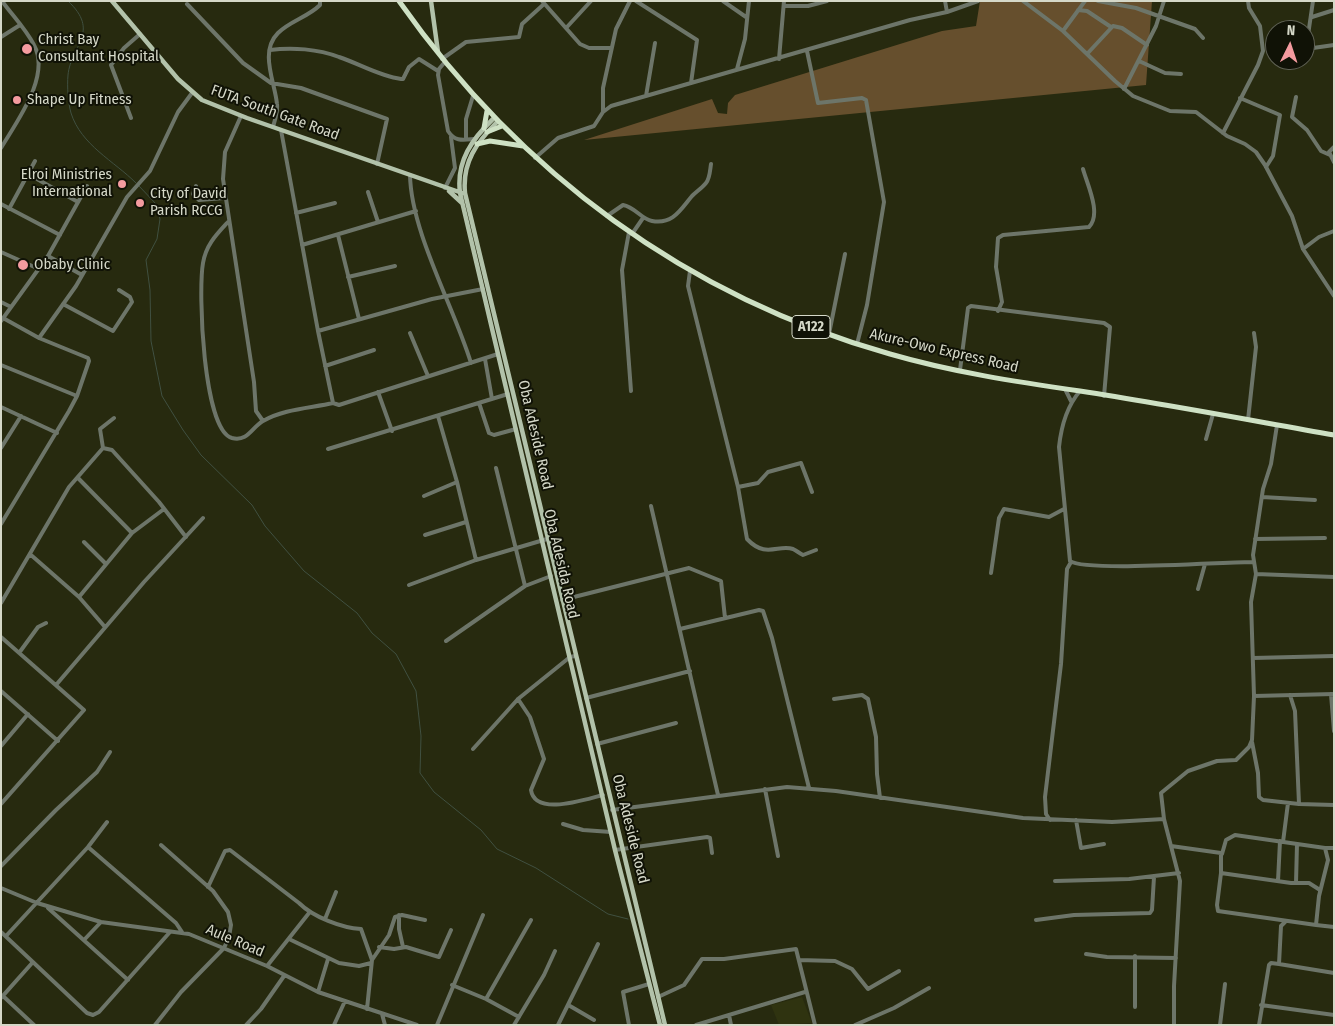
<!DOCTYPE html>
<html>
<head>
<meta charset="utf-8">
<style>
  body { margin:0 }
  #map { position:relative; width:1335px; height:1026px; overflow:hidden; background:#272a0f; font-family:"Fira Sans Condensed",sans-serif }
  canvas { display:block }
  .frame { position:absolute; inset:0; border:2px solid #d5d8c8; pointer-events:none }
  .north { position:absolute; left:1265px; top:20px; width:50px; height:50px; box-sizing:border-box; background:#101206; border:1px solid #5f6154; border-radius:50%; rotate:4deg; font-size:14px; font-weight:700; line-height:20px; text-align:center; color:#d5d8c8 }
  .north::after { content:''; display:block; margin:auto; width:18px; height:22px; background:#f49b9f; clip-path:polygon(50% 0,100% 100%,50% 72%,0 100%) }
</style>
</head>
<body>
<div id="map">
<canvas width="1335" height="1026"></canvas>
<div class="frame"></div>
<div class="north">N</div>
</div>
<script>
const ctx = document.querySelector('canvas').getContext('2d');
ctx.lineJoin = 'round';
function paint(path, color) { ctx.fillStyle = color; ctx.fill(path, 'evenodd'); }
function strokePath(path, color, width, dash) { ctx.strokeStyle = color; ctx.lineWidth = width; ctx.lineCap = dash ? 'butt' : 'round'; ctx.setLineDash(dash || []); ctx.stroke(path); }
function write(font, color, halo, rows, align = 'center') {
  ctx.font = font + ' "Fira Sans Condensed",sans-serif'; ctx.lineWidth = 4; ctx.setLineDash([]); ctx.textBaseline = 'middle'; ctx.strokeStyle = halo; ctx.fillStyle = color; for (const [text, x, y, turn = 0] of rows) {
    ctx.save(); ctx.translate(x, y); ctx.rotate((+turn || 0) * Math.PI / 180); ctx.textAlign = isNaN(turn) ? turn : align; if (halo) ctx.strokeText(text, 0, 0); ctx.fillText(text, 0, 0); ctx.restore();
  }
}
paint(new Path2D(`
  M 802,997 L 812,1023 L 779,1025 L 771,1005 Z`), '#2f3310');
paint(new Path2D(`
  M 980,1 L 1152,1 L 1146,85 L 584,140 L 712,99 L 718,113 L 727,114 L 728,103 L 735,95 L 942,31 L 976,26 Z`), '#664f2d');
strokePath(new Path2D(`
  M 68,1 C 101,32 71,45 68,75 C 67,86 68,103 71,113 C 81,145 114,161 136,183
  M 139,186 L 156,204 L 160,219 L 157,239 L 146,260 L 150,290 L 151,341 L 162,396 L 183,430 L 201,455 L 252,505 L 265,526 L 304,571 L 357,613 L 372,633 L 396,654 L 416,691 L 421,736 L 420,773 L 434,792 L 481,830 L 497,849 L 536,868 L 608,914 L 628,919`), '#405041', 1);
strokePath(new Path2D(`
  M 542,1 L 580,44 L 589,48 L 611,48
  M 636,1 L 697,40 L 691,83
  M 723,1 L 746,17
  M 945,1 L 947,12
  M 1023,1 L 1063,31 L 1115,81 L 1133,96 L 1170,111 L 1196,112 L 1227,136 L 1245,144 L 1256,152 L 1265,165 L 1292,216 L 1303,249 L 1334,296
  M 1098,1 L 1136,8 L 1195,29 L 1203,38
  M 1313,1 L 1306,49 L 1334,45
  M 187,4 L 243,63 L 271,83 L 301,88 L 387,119 L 377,164
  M 784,6 L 808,6 L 827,1
  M 1078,10 L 1087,11 L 1111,27
  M 1312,17 L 1334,10
  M 567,27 L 591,1
  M 1063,31 L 1085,1
  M 1,37 L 20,25
  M 270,50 C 292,47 318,49 339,57 C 360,64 379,76 401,79 L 403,79 L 409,67 L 419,59 L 438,71
  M 807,51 L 818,103 L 862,98 L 866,100 L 884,202 L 867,305 L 857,344
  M 1087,54 L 1113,26 L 1122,28 L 1147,45
  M 442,59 L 466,42 L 519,37 L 522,24 L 544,4
  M 779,59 L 784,1
  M 1139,61 L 1165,73 L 1181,74
  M 444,63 L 439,69 L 438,75 L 448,131 C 455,142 463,140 474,139
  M 737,69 L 745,39 L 749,1
  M 1124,89 L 1156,26 L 1164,1
  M 646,96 L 655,43
  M 1296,97 L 1292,117 L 1307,130 L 1321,151 L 1330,155
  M 1240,98 L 1280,115 L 1273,156 L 1266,167
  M 603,112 L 603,88 L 616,29 L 630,1
  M 241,116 L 225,152 L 223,179 L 254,382 L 256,411 L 263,421
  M 131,118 L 111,65 L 124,48 L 140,34
  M 273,127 C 275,119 278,112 277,104 C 275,82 259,52 278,33 C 290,21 308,17 320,5 L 320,1
  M 281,130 L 318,331 L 333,403
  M 1223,133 L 1258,65 L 1263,51 L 1260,26 L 1249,8 L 1248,1
  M 466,139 L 466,119 L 473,96
  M 1334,147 L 1329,152 L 1334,162
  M 1,148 C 17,121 51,76 34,45 C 26,29 12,15 2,1
  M 535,158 L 558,138 L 594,126 L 603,112 L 611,106 L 910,20 L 947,12 L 978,1
  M 28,174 L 78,202
  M 410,175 C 411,232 454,307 471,363
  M 196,186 L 193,194 L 199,200 L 224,198
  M 445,188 L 455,168 L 451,137
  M 368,192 L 378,222
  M 1,204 L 60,235
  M 9,209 L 35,161
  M 296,213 L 335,203
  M 607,216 L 623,205 C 635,207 641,219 652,221 C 673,225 681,209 692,196 C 696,192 702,188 706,183 C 710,178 710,170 711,164
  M 228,222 C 216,235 206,245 203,263 C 198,291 203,430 232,438 C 248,442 252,427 263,421 C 283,409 311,408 333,403 L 339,405 L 498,354
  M 629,232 L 622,270 L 631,391
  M 632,234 L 643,218
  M 338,235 L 359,319
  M 302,245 L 416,211
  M 1303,249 L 1319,237 L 1334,231
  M 1,252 L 39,269
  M 48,256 L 82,275
  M 690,271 L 688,286 L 738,487 L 747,539 C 766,559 778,544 793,549 C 797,551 799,553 803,555 L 816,550
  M 348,277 L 395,266
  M 1,302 L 11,307
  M 63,304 L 113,331 L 132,302 L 130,297 L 119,290
  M 998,311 L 1002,302 L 996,267 L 998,238 L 1003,235 L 1089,227 C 1102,214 1087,184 1083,169
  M 1,321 L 48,256 L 87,186
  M 318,331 L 432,299 L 483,289
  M 410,333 L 428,376
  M 829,334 L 845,254
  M 39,338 L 76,286 L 127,197 L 150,171 L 178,112 L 192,93
  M 485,359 L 492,399
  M 1,365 L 77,396
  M 325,366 L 374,350
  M 960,370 L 968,308 L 971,306 L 1104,323 L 1110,327 L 1104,396
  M 1065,389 L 1071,401
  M 1080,391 C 1067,406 1061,428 1059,447 L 1070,561 C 1085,572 1225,562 1253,562
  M 378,392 L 392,431
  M 479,403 L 489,433 L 494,435 L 516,429
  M 1,407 L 57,433
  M 438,416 L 457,482 L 476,560
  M 1248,420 L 1256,347 L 1254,333
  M 1206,439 L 1213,414
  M 1,448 L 21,416
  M 103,448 L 112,450 L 159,502 L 186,537
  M 103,448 L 100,429 L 114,418
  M 328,449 L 508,394
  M 496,468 L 525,586
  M 78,478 L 132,533
  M 738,487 L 758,483 L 768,472 L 801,463 L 812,492
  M 424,496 L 457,482
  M 1262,497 L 1315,500
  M 651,506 L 718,795
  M 1,524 L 69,411 L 77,396 L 89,361 L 88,358 L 39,338 L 3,318
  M 425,535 L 466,522
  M 1255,539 L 1325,538
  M 84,542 L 106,564
  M 31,555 L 79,597 L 105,627
  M 991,573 L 999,518 L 1004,509 L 1049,517 L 1064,509
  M 1256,574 L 1334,577
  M 409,585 L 476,560 L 547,539
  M 1198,589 L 1205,564
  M 79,597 L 132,533 L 164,509
  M 562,600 L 689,568 L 721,581 L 725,618
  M 1,603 L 69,487 L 103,448
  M 680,629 L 759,610 L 763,611 L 772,638 L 809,788
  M 1,637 L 84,710 L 1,804
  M 446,641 L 525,586 L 551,576
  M 19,653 L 38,627 L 46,623
  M 1253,658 L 1334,656
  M 56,685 L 144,582 L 203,518
  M 1,691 L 58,741
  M 1331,694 L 1334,731
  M 1254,696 L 1334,694
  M 586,698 L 690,671
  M 518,699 L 530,717 L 544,759 L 531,790 C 535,817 586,799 603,795
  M 834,699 L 862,695 L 868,699 L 876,737 L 877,774 L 880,798
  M 1252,742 L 1258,773 L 1259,797 L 1263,800 L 1299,804 L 1295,711 L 1290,695
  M 597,744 L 676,723
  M 1,746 L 28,714
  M 473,749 L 518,699 L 570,657 L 575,656
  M 765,789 L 778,856
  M 1299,804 L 1334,805
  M 612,810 L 787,787 L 836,791 L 1023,818 L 1112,822 L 1164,819 L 1161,793 L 1188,771 L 1217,761 L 1236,760 L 1249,747 L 1252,740 L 1254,696 L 1251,602 L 1256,574 L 1253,555 L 1263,489 L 1271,464 L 1277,425
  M 1164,819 L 1180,881 L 1174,986 L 1174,1025
  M 1050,820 L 1046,814 L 1045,797 L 1061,664 L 1067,569 L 1071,562
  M 1076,820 L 1081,848 L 1104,844
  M 563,824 L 583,830 L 611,832
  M 1283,842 L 1288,803
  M 1171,846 L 1221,853 L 1221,873 L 1291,883 L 1309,883 L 1320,890
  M 88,847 L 176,923 L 182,932
  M 1325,848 L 1334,848
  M 615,850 L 707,837 L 710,838 L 712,853
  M 1222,854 L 1226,840 L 1235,835 L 1325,848 L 1328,860 L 1319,896 L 1316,925 L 1334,927
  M 1,866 L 56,810 L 97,772 L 110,752
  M 1221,873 L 1217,905 L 1218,911 L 1316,925
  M 1055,881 L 1129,879 L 1179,873
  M 1278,881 L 1280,841
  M 1296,883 L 1297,844
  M 208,887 L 225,851 L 230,850 L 299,903 C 313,917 342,928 361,929 L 372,960
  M 1,888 L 37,903 L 101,922 L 189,934 L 267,966 L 318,992 L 417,1025
  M 48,908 L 128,980
  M 399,915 L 399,929 L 403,947
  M 325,919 L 336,892
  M 1036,920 L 1074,915 L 1150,913 L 1152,910 L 1154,877
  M 1285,922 L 1281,926 L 1279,964 L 1334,973
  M 1,932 L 87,1013 L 93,1015 L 99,1012 L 170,932
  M 6,936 L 88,847 L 107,822
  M 289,939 L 339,963 L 359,966 L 371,963
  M 84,940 L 101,922
  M 379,947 L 394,949 L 406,947 L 439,957 L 451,930
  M 1086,954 L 1107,957 L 1176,958
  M 799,960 L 835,961 L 852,969 L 868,989 L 899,971
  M 267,966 L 309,913
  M 452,985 L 486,999 L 519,1017
  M 318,992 L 328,959
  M 3,996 L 34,1025
  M 658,997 L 684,985 L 702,959 L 724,959 L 796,949 L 815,1025
  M 1,998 L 33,962
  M 486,999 L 531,920
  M 1261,1005 L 1334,1015
  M 570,1006 L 594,1020
  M 1135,1007 L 1135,956
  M 367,1009 L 372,960 L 389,935 L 395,917 L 402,915 L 425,920
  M 382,1014 L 385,1025
  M 729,1015 L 731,1025
  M 155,1025 L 181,992 L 224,948 L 229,937 L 231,925 L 228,912 L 213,891 L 161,845
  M 246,1025 L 261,1009 L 284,976
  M 334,1025 L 345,1001
  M 437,1025 L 483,915
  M 514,1025 L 544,975 L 555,951
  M 558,1025 L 598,944
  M 629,1025 L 623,992 L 649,984
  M 696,1025 L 805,992
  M 855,1025 L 894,1008 L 929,988
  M 1220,1025 L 1225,984
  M 1259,1025 L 1269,965 L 1271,963 L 1279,964`), '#6d7569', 4);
strokePath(new Path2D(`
  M 112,1 L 178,79 L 202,100 L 247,118 L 462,193
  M 431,1 L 438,52
  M 494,118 C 472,139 456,161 460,193 L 615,850 L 660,1025
  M 497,122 C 477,142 462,162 465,193 L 665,1025
  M 449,191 L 462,203`), '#b2c2aa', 4.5);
strokePath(new Path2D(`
  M 399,1 C 520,173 687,297 890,354 C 952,372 1017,382 1080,391 C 1165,404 1249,420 1334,435
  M 484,128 L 487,111
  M 487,132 L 502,126
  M 477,144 L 490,141 L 523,146`), '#cee1c4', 5);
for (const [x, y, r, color] of [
  [27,49,6,"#f49b9f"],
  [17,100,5,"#f49b9f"],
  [122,184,5,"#f49b9f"],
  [140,203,5,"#f49b9f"],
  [23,265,6,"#f49b9f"]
]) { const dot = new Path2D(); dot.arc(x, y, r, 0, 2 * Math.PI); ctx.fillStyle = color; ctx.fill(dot); strokePath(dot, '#101206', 2); }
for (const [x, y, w] of [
  [811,327,38]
]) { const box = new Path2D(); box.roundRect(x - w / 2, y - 11.5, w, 23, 4); ctx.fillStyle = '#101206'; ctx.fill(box); strokePath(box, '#d5d8c8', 1); }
write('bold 14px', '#d5d8c8', null, [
  ["A122",811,327]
]);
write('15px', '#d5d8c8', '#101206', [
  ["Christ Bay",38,40],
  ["Consultant Hospital",38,57],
  ["Shape Up Fitness",27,100],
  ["Elroi Ministries",112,175,"right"],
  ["International",112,192,"right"],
  ["City of David",150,194],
  ["Parish RCCG",150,211],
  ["Obaby Clinic",34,265]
], 'left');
write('15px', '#d5d8c8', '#101206', [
  ["FUTA South Gate Road",275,113,20],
  ["Akure-Owo Express Road",944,351,13],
  ["Oba Adeside Road",535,435,77],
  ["Oba Adesida Road",561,564,77],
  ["Oba Adeside Road",630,829,76],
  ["Aule Road",235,941,23]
]);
</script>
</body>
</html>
